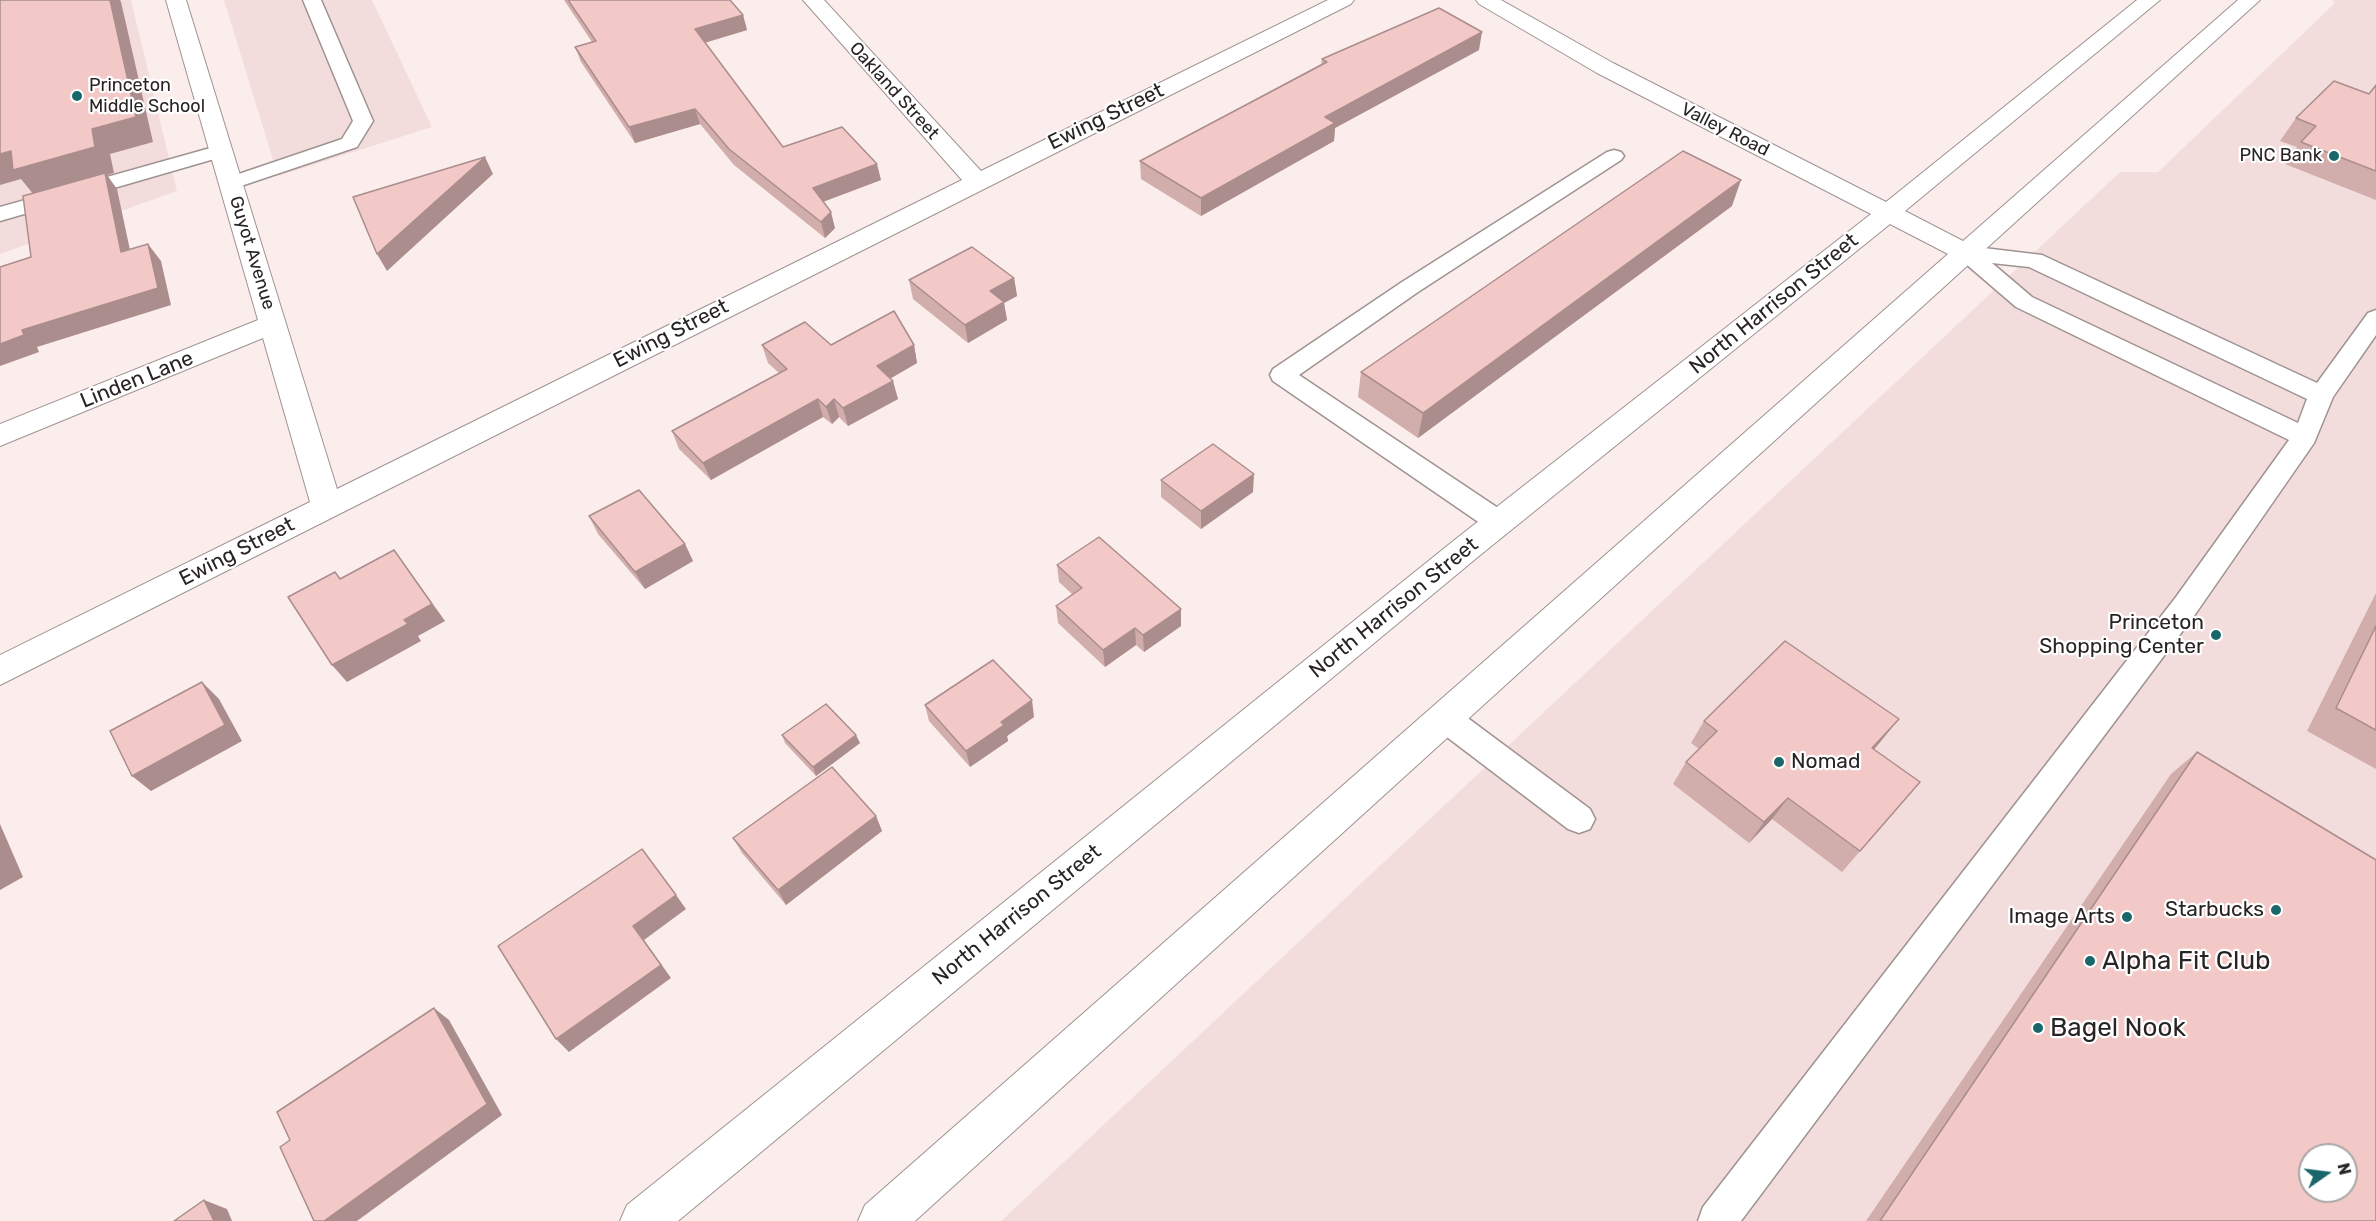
<!DOCTYPE html>
<html>
<head>
<meta charset="utf-8">
<style>
  body { margin:0 }
  #map { position:relative; width:2376px; height:1221px; overflow:hidden; background:#faedec; font-family:Rubik,sans-serif }
  canvas { display:block }
  .north { position:absolute; left:2298px; top:1143px; width:60px; height:60px; box-sizing:border-box; background:#fff; border:2px solid #a9a7a7; border-radius:50%; rotate:76deg; font-size:16px; font-weight:700; line-height:24px; text-align:center; color:#292424 }
  .north::after { content:''; display:block; margin:auto; width:21px; height:27px; background:#19676b; clip-path:polygon(50% 0,100% 100%,50% 72%,0 100%) }
</style>
</head>
<body>
<div id="map">
<canvas width="2376" height="1221"></canvas>
<div class="north">N</div>
</div>
<script>
const ctx = document.querySelector('canvas').getContext('2d');
ctx.lineJoin = 'round';
function paint(path, color) { ctx.fillStyle = color; ctx.fill(path, 'evenodd'); }
function strokePath(path, color, width, dash) { ctx.strokeStyle = color; ctx.lineWidth = width; ctx.lineCap = dash ? 'butt' : 'round'; ctx.setLineDash(dash || []); ctx.stroke(path); }
function write(font, color, halo, rows, align = 'center') {
  ctx.font = font + ' Rubik,sans-serif'; ctx.lineWidth = 4.5; ctx.setLineDash([]); ctx.textBaseline = 'middle'; ctx.strokeStyle = halo; ctx.fillStyle = color; for (const [text, x, y, turn = 0] of rows) {
    ctx.save(); ctx.translate(x, y); ctx.rotate((+turn || 0) * Math.PI / 180); ctx.textAlign = isNaN(turn) ? turn : align; if (halo) ctx.strokeText(text, 0, 0); ctx.fillText(text, 0, 0); ctx.restore();
  }
}
paint(new Path2D(`
  M 0,0 L 131,0 L 177,191 L 0,254 Z
  M 224,0 L 372,0 L 432,127 L 278,176 Z
  M 2332,0 L 2376,0 L 2376,1221 L 1001,1221 L 2120,172 L 2158,172 L 2335,3 ZM 2310,1155 L 2346,1155 L 2346,1191 L 2310,1191 Z`), '#f3dddc');
const lane = new Path2D(`
  M 303,0 L 321,0 L 373,121 L 357,147 L 238,187 L 224,187 L 220,183 L 224,179 L 342,139 L 353,121 Z
  M 221,145 L 228,147 L 231,151 L 228,155 L 0,221 L 0,207 Z
  M 1614,150 L 1621,152 L 1624,156 L 1621,160 L 1418,292 L 1299,375 L 1510,516 L 1514,523 L 1510,530 L 1500,533 L 1490,530 L 1273,381 L 1270,375 L 1273,369 L 1402,282 L 1607,152 Z
  M 1967,246 L 2042,255 L 2317,383 L 2368,313 L 2376,310 L 2376,335 L 2333,397 L 2314,443 L 2196,613 L 1741,1221 L 1698,1221 L 1703,1207 L 2176,597 L 2289,440 L 2016,307 L 1959,258 L 1956,253 L 1959,248 ZM 1992,263 L 2029,267 L 2307,399 L 2298,423 L 2032,297 Z
  M 1446,706 L 1457,710 L 1590,809 L 1595,819 L 1590,829 L 1579,833 L 1568,829 L 1435,728 L 1431,719 L 1435,710 Z`);
const street = new Path2D(`
  M 166,0 L 186,0 L 337,489 L 962,180 L 803,0 L 824,0 L 981,171 L 1328,0 L 1354,0 L 1351,4 L 0,685 L 0,655 L 310,502 L 263,338 L 0,446 L 0,424 L 258,320 Z`);
const secondary = new Path2D(`
  M 1476,0 L 1501,0 L 1613,63 L 1886,202 L 2137,0 L 2160,0 L 1905,211 L 1963,241 L 2238,0 L 2260,0 L 915,1221 L 858,1221 L 865,1205 L 1948,254 L 1890,224 L 1479,556 L 678,1221 L 620,1221 L 627,1205 L 1457,538 L 1871,214 L 1597,73 L 1479,4 Z`);
strokePath(lane, '#9f9392', 3);
strokePath(street, '#9f9392', 2);
strokePath(secondary, '#9f9392', 2);
paint(lane, '#fff');
paint(street, '#fff');
paint(secondary, '#fff');
paint(new Path2D(`
  M 564,0 L 730,0 L 743,15 L 747,30 L 705,43 L 783,147 L 881,180 L 823,202 L 835,228 L 825,238 L 734,165 L 700,124 L 635,143 L 581,62 L 575,47 L 592,42 Z
  M 1479,50 L 1335,128 L 1334,141 L 1201,216 L 1141,179 L 1140,161 L 1321,64 L 1322,59 Z
  M 2376,85 L 2376,200 L 2285,164 L 2297,147 L 2280,141 L 2296,118 L 2369,94 Z
  M 1732,206 L 1418,438 L 1358,397 L 1361,372 Z
  M 1014,278 L 1017,296 L 1004,303 L 1007,320 L 968,343 L 913,299 L 909,280 Z
  M 762,345 L 914,345 L 917,363 L 891,378 L 898,399 L 848,426 L 839,417 L 832,424 L 823,417 L 711,480 L 679,449 L 672,431 L 779,373 L 768,363 Z
  M 1161,480 L 1253,492 L 1201,529 L 1161,497 Z
  M 589,516 L 685,544 L 693,561 L 645,589 L 598,534 Z
  M 1057,565 L 1181,609 L 1181,626 L 1144,652 L 1136,645 L 1105,667 L 1058,623 L 1056,606 L 1072,594 L 1059,582 Z
  M 2376,593 L 2376,769 L 2307,731 Z
  M 925,705 L 1034,717 L 1007,736 L 1008,741 L 970,767 L 929,721 Z
  M 1704,721 L 1881,741 L 1874,750 L 1920,782 L 1842,872 L 1772,819 L 1749,843 L 1673,784 L 1686,762 L 1699,749 L 1691,743 Z
  M 782,735 L 860,743 L 816,776 L 785,743 Z
  M 2197,752 L 2376,1221 L 1866,1221 L 2171,774 Z
  M 876,816 L 882,831 L 786,905 L 742,853 L 733,838 Z`), '#d1adac');
paint(new Path2D(`
  M 110,0 L 120,0 L 121,2 L 153,142 L 110,154 L 114,173 L 107,175 L 117,189 L 134,269 L 34,195 L 21,179 L 0,185 L 0,154 L 92,129 Z
  M 743,15 L 747,30 L 700,44 L 695,29 Z
  M 1482,32 L 1479,50 L 1335,128 L 1334,141 L 1201,216 L 1201,198 L 1325,117 Z
  M 695,109 L 700,124 L 635,143 L 629,127 Z
  M 485,157 L 493,174 L 387,271 L 377,254 Z
  M 877,164 L 881,180 L 817,204 L 813,188 Z
  M 1741,180 L 1732,206 L 1418,438 L 1423,413 Z
  M 831,212 L 835,228 L 825,238 L 821,222 Z
  M 148,244 L 161,261 L 171,305 L 37,347 L 39,352 L 0,366 L 0,344 Z
  M 1014,278 L 1017,296 L 1004,303 L 1007,320 L 968,343 L 965,325 L 990,291 Z
  M 914,345 L 917,363 L 881,384 L 877,366 Z
  M 893,381 L 898,399 L 848,426 L 843,408 Z
  M 818,399 L 823,417 L 711,480 L 703,463 Z
  M 834,399 L 839,417 L 832,424 L 826,407 Z
  M 1254,474 L 1253,492 L 1201,529 L 1201,511 Z
  M 685,544 L 693,561 L 645,589 L 635,572 Z
  M 394,550 L 445,621 L 418,636 L 421,641 L 347,682 L 332,665 L 404,620 Z
  M 1181,609 L 1181,626 L 1144,652 L 1143,635 Z
  M 1135,628 L 1136,645 L 1105,667 L 1103,650 Z
  M 202,682 L 219,699 L 242,741 L 151,791 L 132,776 Z
  M 1032,700 L 1034,717 L 1007,736 L 1008,741 L 970,767 L 966,751 L 1001,722 Z
  M 1899,719 L 1881,741 L 1854,771 L 1872,748 Z
  M 856,735 L 860,743 L 816,776 L 813,767 Z
  M 1788,798 L 1772,819 L 1749,843 L 1764,822 Z
  M 876,816 L 882,831 L 786,905 L 778,890 Z
  M 0,824 L 23,877 L 0,890 Z
  M 676,895 L 686,909 L 644,940 L 671,978 L 569,1052 L 556,1039 L 633,926 Z
  M 434,1008 L 449,1020 L 502,1115 L 357,1221 L 324,1221 Z
  M 204,1200 L 227,1209 L 232,1221 L 214,1221 Z`), '#aa8d8c');
const building = new Path2D(`
  M 0,0 L 110,0 L 136,117 L 92,129 L 95,147 L 13,170 L 11,151 L 0,154 Z
  M 568,0 L 730,0 L 743,15 L 695,29 L 783,147 L 842,127 L 877,164 L 813,188 L 831,212 L 821,222 L 729,149 L 695,109 L 629,127 L 575,47 L 596,41 Z
  M 1439,8 L 1482,32 L 1325,117 L 1335,123 L 1201,198 L 1140,161 L 1327,62 L 1322,59 Z
  M 2334,81 L 2369,94 L 2376,85 L 2376,171 L 2301,142 L 2316,126 L 2296,118 Z
  M 1683,151 L 1741,180 L 1423,413 L 1361,372 Z
  M 485,157 L 377,254 L 353,197 Z
  M 105,173 L 121,252 L 148,244 L 158,288 L 22,330 L 24,335 L 0,344 L 0,267 L 31,257 L 23,196 Z
  M 972,247 L 1014,278 L 990,291 L 1004,302 L 965,325 L 909,280 Z
  M 894,311 L 914,345 L 877,366 L 893,381 L 843,408 L 834,399 L 826,407 L 818,399 L 703,463 L 672,431 L 787,369 L 762,345 L 805,322 L 831,345 Z
  M 1213,444 L 1254,474 L 1201,511 L 1161,480 Z
  M 639,490 L 685,544 L 635,572 L 589,516 Z
  M 1099,537 L 1181,609 L 1143,635 L 1135,628 L 1103,650 L 1056,606 L 1082,588 L 1057,565 Z
  M 394,550 L 432,604 L 404,620 L 408,624 L 332,665 L 288,597 L 335,572 L 340,579 Z
  M 2376,626 L 2376,730 L 2336,708 Z
  M 1785,641 L 1899,719 L 1872,748 L 1920,782 L 1860,851 L 1788,798 L 1764,822 L 1686,762 L 1717,731 L 1704,721 Z
  M 993,660 L 1032,700 L 1001,722 L 1004,725 L 966,751 L 925,705 Z
  M 202,682 L 225,725 L 132,776 L 110,731 Z
  M 826,704 L 856,735 L 813,767 L 782,735 Z
  M 2197,752 L 2376,860 L 2376,1221 L 1880,1221 ZM 2310,1155 L 2346,1155 L 2346,1191 L 2310,1191 Z
  M 832,767 L 876,816 L 778,890 L 733,838 Z
  M 642,849 L 676,895 L 633,926 L 661,965 L 556,1039 L 498,946 Z
  M 434,1008 L 487,1104 L 324,1221 L 314,1221 L 280,1147 L 290,1140 L 277,1112 Z
  M 204,1200 L 214,1221 L 174,1221 Z`);
paint(building, '#f3c9c8');
strokePath(building, '#aa8d8c', 1.5);
for (const [x, y, r, color] of [
  [77,96,6,"#19676b"],
  [2334,156,6,"#19676b"],
  [2216,635,6,"#19676b"],
  [1779,762,6,"#19676b"],
  [2276,910,6,"#19676b"],
  [2127,917,6,"#19676b"],
  [2090,961,6,"#19676b"],
  [2038,1028,6,"#19676b"]
]) { const dot = new Path2D(); dot.arc(x, y, r, 0, 2 * Math.PI); ctx.fillStyle = color; ctx.fill(dot); strokePath(dot, '#fff', 2); }
write('18px', '#292424', '#fff', [
  ["Princeton",89,86],
  ["Middle School",89,107],
  ["PNC Bank",2322,156,"right"]
], 'left');
write('18px', '#292424', '#fff', [
  ["Oakland Street",894,91,48],
  ["Valley Road",1725,130,27],
  ["Guyot Avenue",252,253,73]
]);
write('21px', '#292424', '#fff', [
  ["Ewing Street",1106,117,-26],
  ["North Harrison Street",1774,304,-39],
  ["Ewing Street",671,334,-27],
  ["Linden Lane",137,380,-22],
  ["Ewing Street",237,552,-27],
  ["North Harrison Street",1394,608,-39],
  ["North Harrison Street",1017,915,-39]
]);
write('21px', '#292424', '#fff', [
  ["Princeton",2204,623],
  ["Shopping Center",2204,647],
  ["Nomad",1791,762,"left"],
  ["Starbucks",2264,910],
  ["Image Arts",2115,917]
], 'right');
write('26px', '#292424', '#fff', [
  ["Alpha Fit Club",2102,961],
  ["Bagel Nook",2050,1028]
], 'left');
</script>
</body>
</html>
